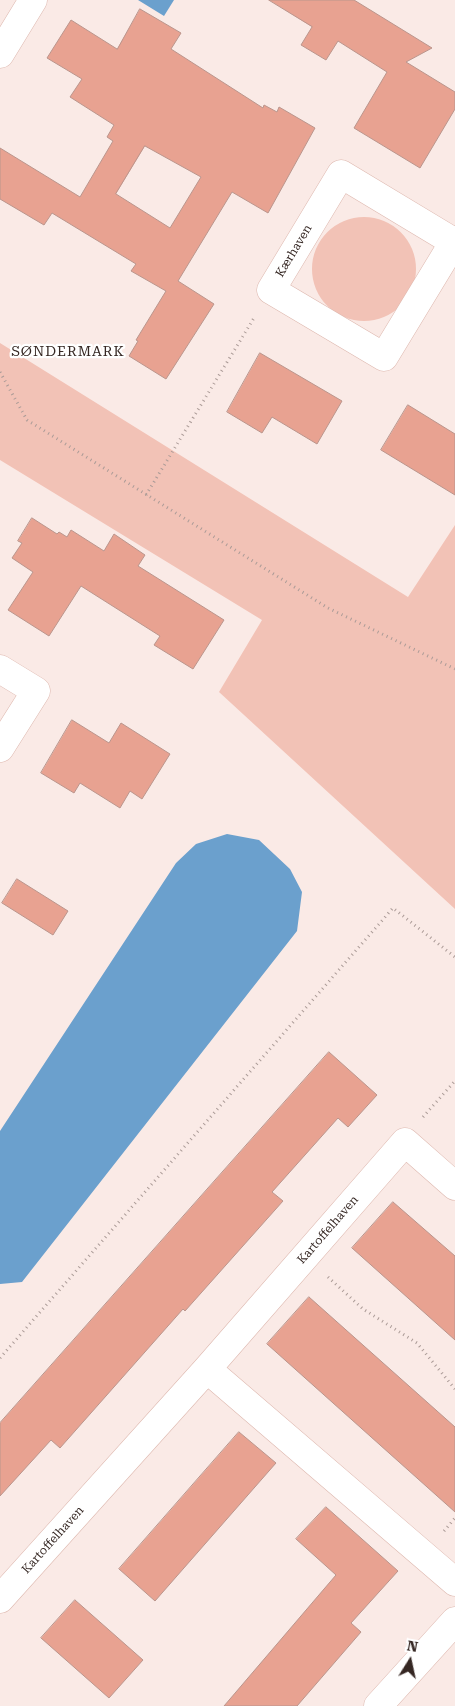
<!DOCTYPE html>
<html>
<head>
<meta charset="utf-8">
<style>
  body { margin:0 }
  #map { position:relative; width:455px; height:1706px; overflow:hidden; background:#faeae6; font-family:"Roboto Serif",serif }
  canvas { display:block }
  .north { position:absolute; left:385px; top:1636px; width:50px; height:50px; -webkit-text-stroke:4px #fff; paint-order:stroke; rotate:10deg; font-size:14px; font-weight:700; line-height:20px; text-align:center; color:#352723 }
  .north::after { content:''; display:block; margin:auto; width:18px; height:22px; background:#352723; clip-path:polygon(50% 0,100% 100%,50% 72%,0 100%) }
</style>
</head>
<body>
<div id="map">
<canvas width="455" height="1706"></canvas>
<div class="north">N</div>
</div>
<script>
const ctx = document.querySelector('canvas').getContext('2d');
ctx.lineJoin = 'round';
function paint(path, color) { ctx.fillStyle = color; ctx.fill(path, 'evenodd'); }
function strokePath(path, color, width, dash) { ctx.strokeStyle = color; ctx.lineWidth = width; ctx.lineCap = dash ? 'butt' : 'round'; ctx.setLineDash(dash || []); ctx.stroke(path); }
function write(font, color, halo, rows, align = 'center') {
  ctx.font = font + ' "Roboto Serif",serif'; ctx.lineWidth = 4.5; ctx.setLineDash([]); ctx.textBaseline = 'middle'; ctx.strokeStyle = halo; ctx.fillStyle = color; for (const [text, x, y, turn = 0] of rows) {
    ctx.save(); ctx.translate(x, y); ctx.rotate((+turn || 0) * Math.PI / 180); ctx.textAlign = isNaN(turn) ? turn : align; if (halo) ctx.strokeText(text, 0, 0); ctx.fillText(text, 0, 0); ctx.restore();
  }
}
paint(new Path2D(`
  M312 269a52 52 0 1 1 104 0a52 52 0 1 1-104 0Z
  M 0,343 L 408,597 L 455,525 L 455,909 L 219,692 L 262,620 L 0,460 Z`), '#f2c2b6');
paint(new Path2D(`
  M 138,0 L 174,0 L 164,16 Z
  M 227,834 L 259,840 L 290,869 L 302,892 L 297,931 L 22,1282 L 0,1284 L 0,1131 L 176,863 L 196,844 Z`), '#6ba0cd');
const building = new Path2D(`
  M 269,0 L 354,0 L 432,48 L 406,62 L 455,92 L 455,109 L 420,168 L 354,128 L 387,72 L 338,41 L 326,60 L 301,45 L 312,27 Z
  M 140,9 L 181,33 L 171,49 L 263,108 L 264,105 L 277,112 L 279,107 L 315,128 L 268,213 L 232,192 L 178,281 L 214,304 L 166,379 L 129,356 L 138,341 L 136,340 L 166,291 L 131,271 L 136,264 L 52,213 L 44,225 L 0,199 L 0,148 L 80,197 L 113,141 L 107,137 L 114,125 L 70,97 L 82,79 L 47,58 L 71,20 L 117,49 ZM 145,146 L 201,177 L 170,228 L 116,194 Z
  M 260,353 L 342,401 L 317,444 L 272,417 L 262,433 L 227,412 Z
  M 408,405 L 455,434 L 455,495 L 381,450 Z
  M 32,518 L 57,534 L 59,532 L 67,537 L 71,530 L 104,551 L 114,534 L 145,555 L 138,566 L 224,620 L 193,669 L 154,645 L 160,636 L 81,586 L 49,636 L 8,610 L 33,572 L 12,558 L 22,543 L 18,541 Z
  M 72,720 L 109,743 L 121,723 L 170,754 L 142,799 L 130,791 L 120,808 L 80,783 L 74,793 L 41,773 Z
  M 17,879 L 68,911 L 53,935 L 2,903 Z
  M 329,1052 L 377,1095 L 348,1127 L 338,1118 L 272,1192 L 283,1201 L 185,1311 L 183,1309 L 60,1448 L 51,1440 L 0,1496 L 0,1423 Z
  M 393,1202 L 455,1256 L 455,1340 L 352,1248 Z
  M 309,1297 L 455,1427 L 455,1512 L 267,1344 Z
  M 239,1432 L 276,1463 L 155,1601 L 119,1569 Z
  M 326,1507 L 398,1571 L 351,1623 L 361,1632 L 297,1706 L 224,1706 L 336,1575 L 296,1539 Z
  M 75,1600 L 143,1660 L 109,1698 L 41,1638 Z`);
paint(building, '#e8a291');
strokePath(building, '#ba958c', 1);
const minor = new Path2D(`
  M 0,54 L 33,0
  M 454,242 L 341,174 L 271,290 L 384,357 L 455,240
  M 0,669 L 36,691 L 0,748
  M 207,1369 L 455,1582
  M 0,1599 L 207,1369 L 405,1142 L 455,1186
  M 378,1706 L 455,1621`);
strokePath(minor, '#ddb7ae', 29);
strokePath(new Path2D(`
  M 0,372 L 27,420 L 328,608 L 455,669
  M 146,495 L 254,318
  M 423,1117 L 455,1081
  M 328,1277 L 363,1309 L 417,1343 L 455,1389
  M 0,1358 L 393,908 L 455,957
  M 444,1531 L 455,1518`), '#ab9b97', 3, [1, 4]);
strokePath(minor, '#fff', 28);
write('12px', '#352723', '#fff', [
  ["Kærhaven",294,251,-59],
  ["Kartoffelhaven",328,1230,-49],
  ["Kartoffelhaven",53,1540,-48]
]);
ctx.letterSpacing = '1px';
write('14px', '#352723', '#fff', [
  ["SØNDERMARK",68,352]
]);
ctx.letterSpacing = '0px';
</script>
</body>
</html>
